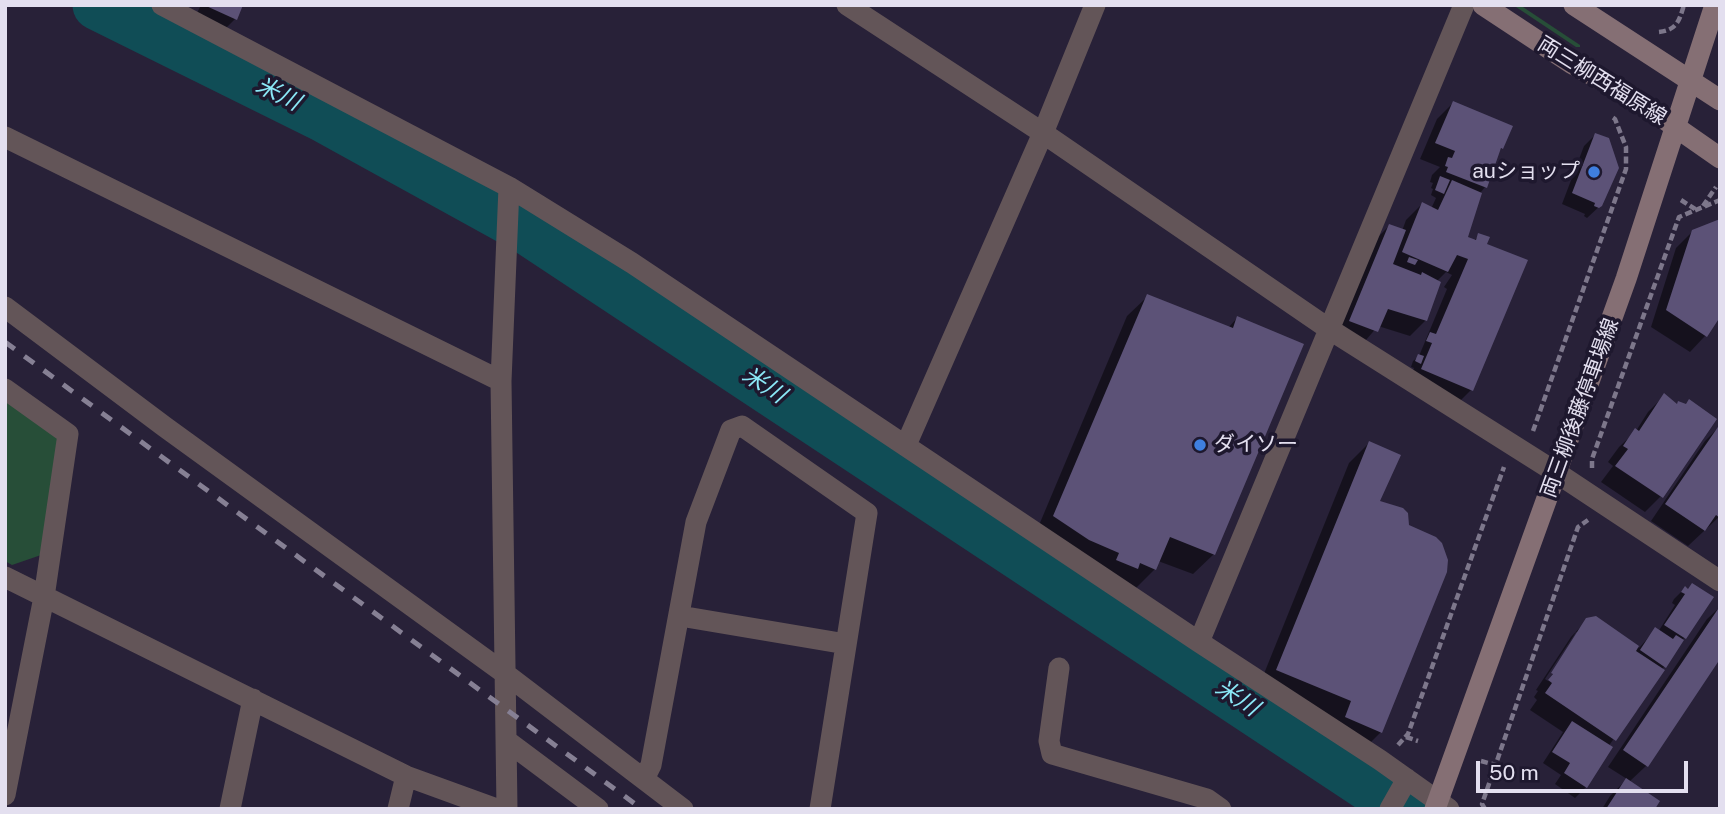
<!DOCTYPE html>
<html>
<head>
<meta charset="utf-8">
<style>
  body { margin:0 }
  #map { position:relative; width:1725px; height:814px; overflow:hidden; background:#282138; font-family:"Public Sans",sans-serif }
  canvas { display:block }
  .frame { position:absolute; inset:0; border:7px solid #e3dfef; pointer-events:none }
  .scale { position:absolute; left:1476px; top:761px; width:212px; height:32px; box-sizing:border-box; border:4px solid #e3dfef; border-top:0; padding-left:9px; font-size:21px; line-height:24px; white-space:nowrap; color:#e3dfef; -webkit-text-stroke:5px #1e182e; paint-order:stroke }
</style>
</head>
<body>
<div id="map">
<canvas width="1725" height="814"></canvas>
<div class="frame"></div>
<div class="scale">50 m</div>
</div>
<script>
const ctx = document.querySelector('canvas').getContext('2d');
ctx.lineJoin = 'round';
function paint(path, color) { ctx.fillStyle = color; ctx.fill(path, 'evenodd'); }
function strokePath(path, color, width, dash) { ctx.strokeStyle = color; ctx.lineWidth = width; ctx.lineCap = dash ? 'butt' : 'round'; ctx.setLineDash(dash || []); ctx.stroke(path); }
function write(font, color, halo, rows, align = 'center') {
  ctx.font = font + ' "Public Sans","Noto Sans JP",sans-serif'; ctx.lineWidth = 7; ctx.setLineDash([]); ctx.textBaseline = 'middle'; ctx.strokeStyle = halo; ctx.fillStyle = color; for (const [text, x, y, turn = 0] of rows) {
    ctx.save(); ctx.translate(x, y); ctx.rotate((+turn || 0) * Math.PI / 180); ctx.textAlign = isNaN(turn) ? turn : align; if (halo) ctx.strokeText(text, 0, 0); ctx.fillText(text, 0, 0); ctx.restore();
  }
}
paint(new Path2D(`
  M 1513,5 L 1520,5 L 1580,45 L 1580,47 L 1576,47 Z
  M 5,392 L 65,434 L 44,554 L 12,565 L 5,561 Z`), '#274e38');
paint(new Path2D(`
  M 201,5 L 241,5 L 235,19 L 224,30 L 195,17 Z
  M 1453,103 L 1502,148 L 1498,152 L 1485,187 L 1481,192 L 1466,238 L 1474,241 L 1479,235 L 1471,390 L 1455,406 L 1407,385 L 1414,368 L 1411,367 L 1413,361 L 1419,356 L 1447,289 L 1444,287 L 1452,275 L 1446,272 L 1437,281 L 1426,320 L 1410,336 L 1378,326 L 1360,347 L 1334,337 L 1373,242 L 1389,226 L 1402,231 L 1406,220 L 1422,204 L 1431,209 L 1436,198 L 1431,195 L 1433,189 L 1431,188 L 1433,183 L 1430,182 L 1432,175 L 1440,167 L 1420,159 L 1437,119 Z
  M 1595,135 L 1601,205 L 1587,218 L 1584,216 L 1585,214 L 1562,204 L 1584,146 Z
  M 1693,231 L 1720,314 L 1705,336 L 1690,352 L 1651,327 L 1676,248 Z
  M 1148,296 L 1228,328 L 1237,318 L 1214,554 L 1193,574 L 1158,561 L 1155,569 L 1134,590 L 1034,537 L 1127,316 Z
  M 1664,396 L 1661,496 L 1645,512 L 1601,482 L 1613,466 L 1608,462 L 1619,447 L 1636,431 L 1648,412 Z
  M 1720,426 L 1719,517 L 1688,546 L 1651,521 L 1705,441 Z
  M 1369,443 L 1378,502 L 1381,732 L 1360,753 L 1326,738 L 1332,721 L 1257,691 L 1349,463 Z
  M 1685,588 L 1688,590 L 1684,638 L 1608,747 L 1586,787 L 1575,798 L 1555,784 L 1561,775 L 1543,763 L 1563,732 L 1530,710 L 1537,700 L 1534,697 L 1538,691 L 1536,690 L 1571,637 L 1587,620 L 1595,618 L 1639,648 L 1655,630 L 1658,632 L 1675,605 L 1672,603 L 1674,599 ZM 1576,632 L 1580,632 L 1548,681 L 1545,679 Z
  M 1720,607 L 1646,766 L 1629,782 L 1653,809 L 1602,809 L 1610,796 L 1627,779 L 1608,767 L 1707,619 Z`), '#0007');
strokePath(new Path2D(`
  M 98,5 L 324,117 L 527,229 L 1404,809`), '#104d56', 51);
paint(new Path2D(`
  M 204,5 L 243,5 L 237,20 Z
  M 1453,101 L 1513,126 L 1503,149 L 1501,148 L 1487,188 L 1446,172 L 1448,167 L 1445,166 L 1448,157 L 1452,158 L 1455,151 L 1435,143 Z
  M 1595,133 L 1609,138 L 1619,168 L 1602,206 L 1599,208 L 1594,206 L 1595,203 L 1572,193 Z
  M 1440,176 L 1450,180 L 1444,194 L 1435,190 Z
  M 1452,180 L 1482,193 L 1468,237 L 1476,240 L 1478,233 L 1490,237 L 1487,244 L 1528,260 L 1473,391 L 1421,369 L 1432,343 L 1426,341 L 1430,332 L 1436,334 L 1468,259 L 1457,255 L 1448,272 L 1402,252 L 1422,202 L 1438,210 Z
  M 1720,219 L 1720,317 L 1707,337 L 1666,310 L 1692,230 Z
  M 1389,224 L 1406,230 L 1393,264 L 1421,275 L 1422,272 L 1441,282 L 1427,321 L 1388,309 L 1378,332 L 1349,321 Z
  M 1409,257 L 1418,260 L 1415,265 L 1407,262 Z
  M 1147,294 L 1233,328 L 1237,316 L 1304,344 L 1215,555 L 1170,537 L 1156,570 L 1140,563 L 1138,569 L 1116,560 L 1119,553 L 1089,540 L 1053,516 Z
  M 1418,354 L 1424,356 L 1421,364 L 1415,361 Z
  M 1664,393 L 1677,404 L 1678,401 L 1686,404 L 1689,399 L 1717,419 L 1663,498 L 1615,466 L 1628,449 L 1623,446 L 1635,428 L 1639,431 Z
  M 1720,424 L 1720,518 L 1716,515 L 1705,531 L 1665,504 Z
  M 1369,441 L 1401,455 L 1380,501 L 1403,508 L 1408,513 L 1409,525 L 1436,537 L 1442,543 L 1448,560 L 1447,572 L 1382,733 L 1345,717 L 1351,701 L 1276,670 Z
  M 1692,583 L 1714,597 L 1686,639 L 1664,625 L 1685,594 L 1681,592 L 1685,586 L 1688,589 Z
  M 1720,606 L 1720,659 L 1648,767 L 1623,750 Z
  M 1596,616 L 1639,646 L 1636,651 L 1665,670 L 1616,741 L 1545,693 L 1552,683 L 1548,680 L 1553,674 L 1551,673 L 1586,618 Z
  M 1655,627 L 1673,639 L 1676,635 L 1684,640 L 1666,668 L 1640,650 Z
  M 1572,721 L 1613,747 L 1587,788 L 1564,773 L 1570,763 L 1552,752 Z
  M 1626,778 L 1660,801 L 1655,809 L 1606,809 Z`), '#5c5277');
strokePath(new Path2D(`
  M 1659,32 C 1677,30 1679,21 1684,5
  M 1681,200 L 1695,209
  M 1703,206 L 1716,187
  M 1533,431 L 1626,169 L 1626,147 L 1615,119 L 1612,117
  M 1592,468 L 1592,459 L 1679,217 L 1720,200
  M 1406,737 L 1418,741
  M 1398,745 L 1408,734 L 1504,467
  M 1481,761 L 1496,765
  M 1485,809 L 1482,804 L 1578,527 L 1588,520`), '#7d778b', 4.5, [7, 3.5]);
strokePath(new Path2D(`
  M 162,5 L 509,187 L 632,263 L 1199,642 L 1380,760 L 1449,809
  M 847,5 L 1043,133 L 1329,329 L 1557,473 L 1720,581
  M 5,137 L 501,381
  M 5,307 L 165,427 L 507,675 L 683,809
  M 5,389 L 68,434 L 44,597 L 5,795
  M 906,445 L 1043,133 L 1095,5
  M 5,577 L 406,776 L 497,809
  M 680,616 L 846,644
  M 1199,642 L 1464,5
  M 1059,668 L 1049,741 L 1052,754 L 1207,799 L 1221,809
  M 507,741 L 598,809
  M 644,779 L 651,765 L 696,522 L 731,430 L 742,426 L 867,513 L 820,809
  M 230,809 L 253,699
  M 398,809 L 406,776
  M 507,809 L 501,381 L 509,187
  M 1390,809 L 1407,779`), '#635558', 21);
strokePath(new Path2D(`
  M 1483,5 L 1571,63 L 1634,98 L 1720,158
  M 1574,5 L 1720,100
  M 1435,809 L 1626,279 L 1715,5`), '#856f74', 21);
strokePath(new Path2D(`
  M 5,342 L 642,809`), '#868094', 5, [12, 12]);
for (const [x, y, r, color] of [
  [1594,172,7,"#3f7fe0"],
  [1200,445,7,"#3f7fe0"]
]) { const dot = new Path2D(); dot.arc(x, y, r, 0, 2 * Math.PI); ctx.fillStyle = color; ctx.fill(dot); strokePath(dot, '#1e182e', 2.5); }
write('21px', '#e3dfef', '#1e182e', [
  ["両三柳西福原線",1602,81,32],
  ["両三柳後藤停車場線",1580,408,-70]
]);
write('21px', '#e3dfef', '#1e182e', [
  ["auショップ",1580,172],
  ["ダイソー",1214,445,"left"]
], 'right');
write('italic 23px', '#8be8f7', '#1e182e', [
  ["米川",278,94,26],
  ["米川",764,385,33],
  ["米川",1237,698,33]
]);
</script>
</body>
</html>
